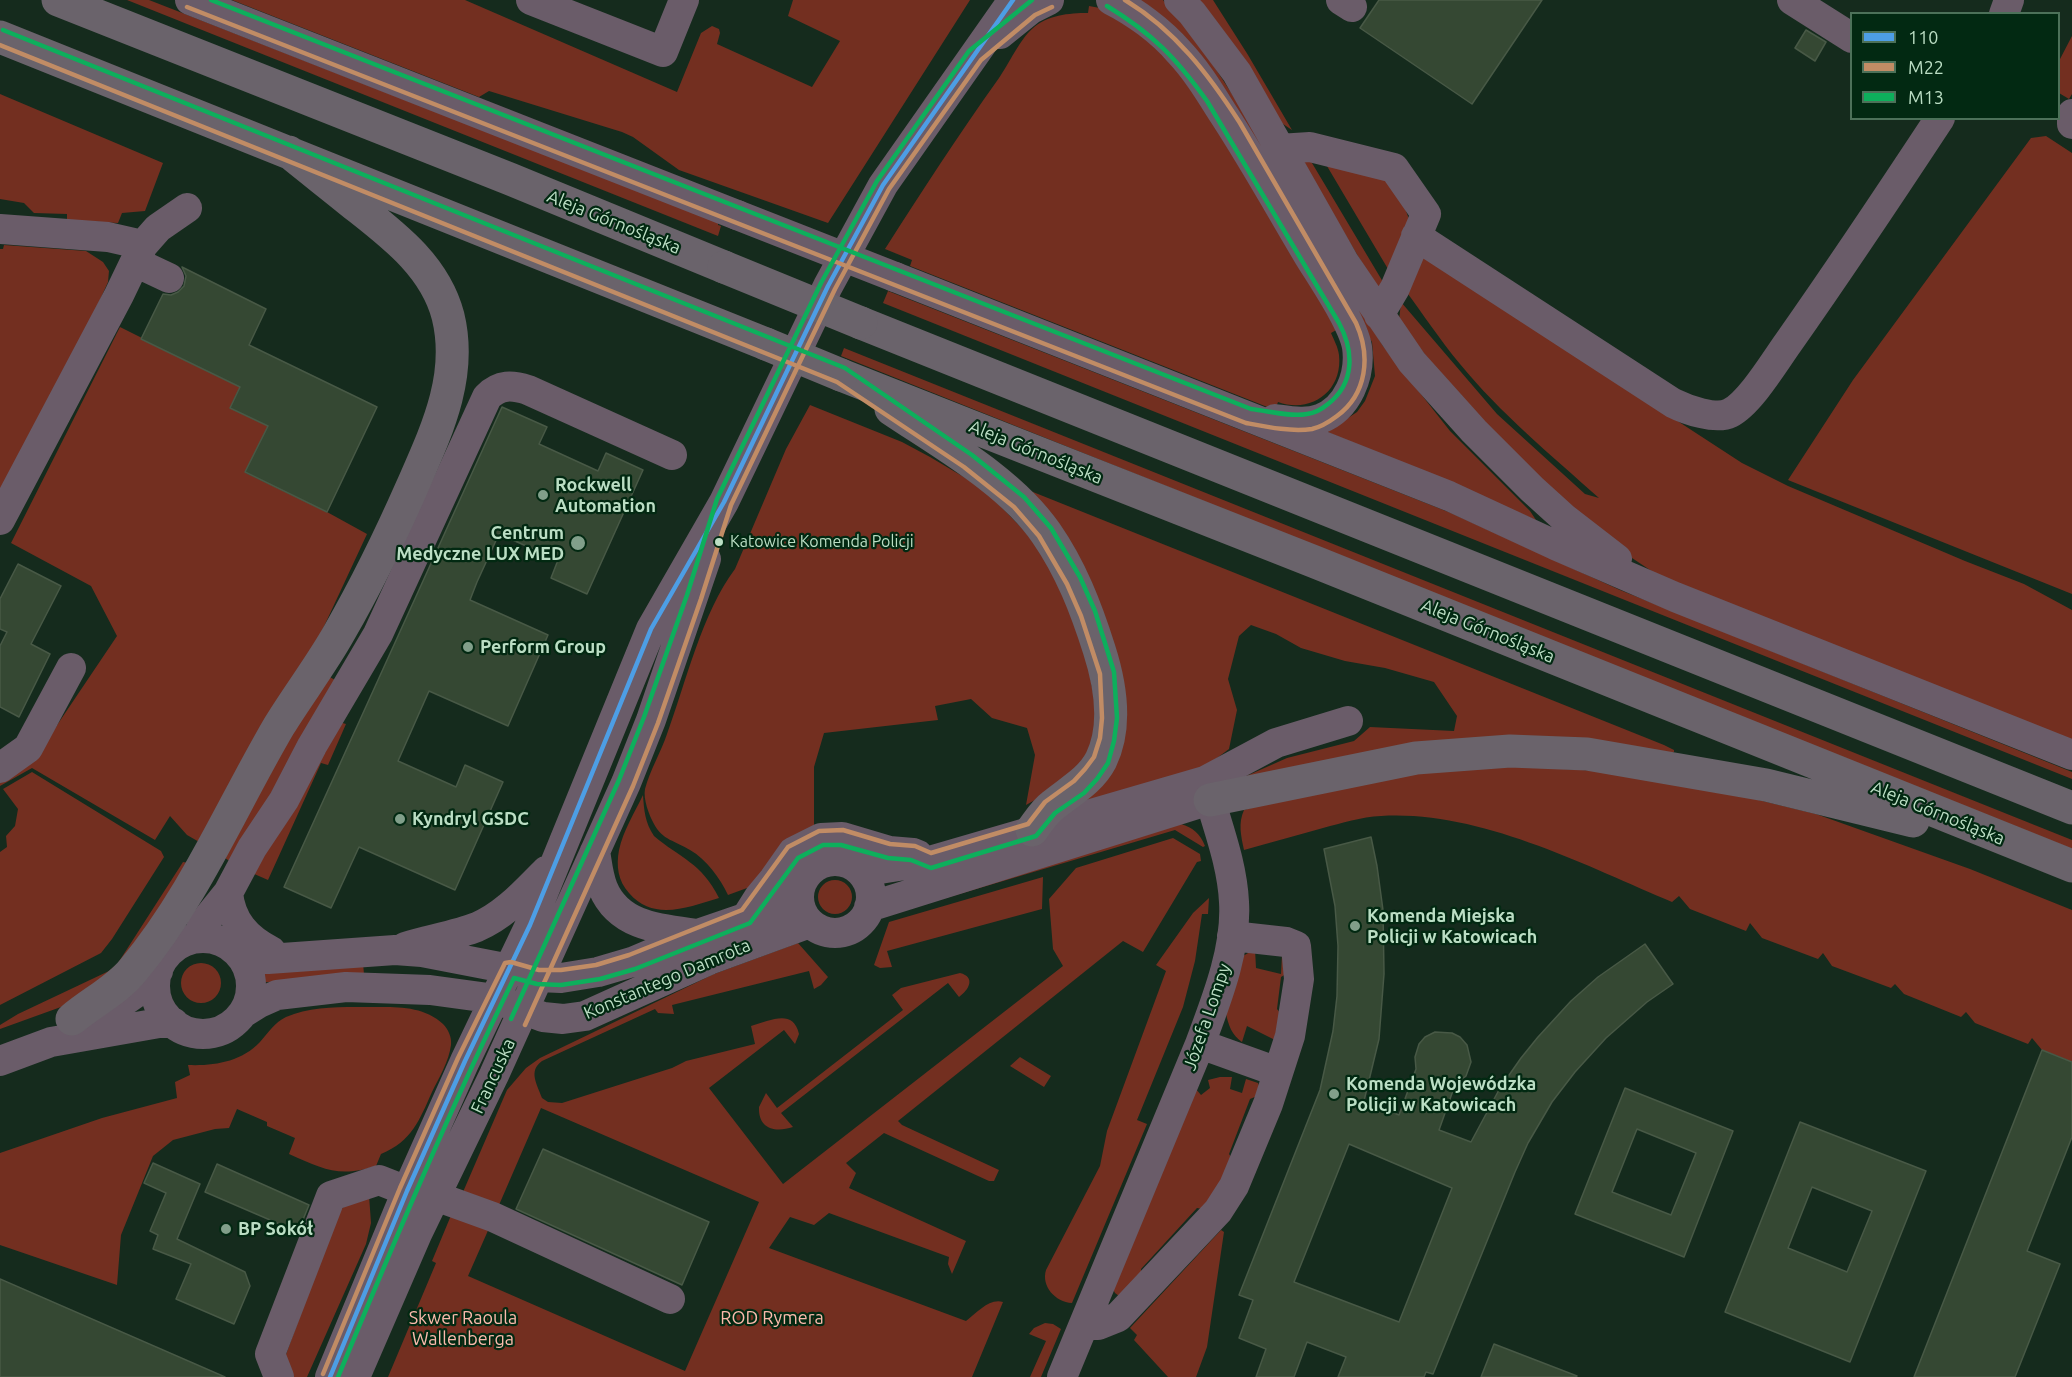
<!DOCTYPE html>
<html>
<head>
<meta charset="utf-8">
<style>
  body { margin:0 }
  #map { position:relative; width:2072px; height:1377px; overflow:hidden; background:#152b1d; font-family:Ubuntu,sans-serif }
  canvas { display:block }
  .legend { position:absolute; left:1850px; top:12px; width:210px; height:108px; box-sizing:border-box; background:#022912; border:2px solid #4c7159; margin:0; padding:8px 10px; list-style:none; font-size:18px; color:#bbdec4 }
  .legend li { display:flex; align-items:center; gap:12px; height:30px }
  .legend b { width:30px; border:2px solid #4c7159 }
</style>
</head>
<body>
<div id="map">
<canvas width="2072" height="1377"></canvas>
<ul class="legend">
<li><b style="height:8px;background:#4d9ee5"></b>110</li>
<li><b style="height:8px;background:#c18c65"></b>M22</li>
<li><b style="height:8px;background:#0daf5c"></b>M13</li>
</ul>
</div>
<script>
const ctx = document.querySelector('canvas').getContext('2d');
ctx.lineJoin = 'round';
function paint(path, color) { ctx.fillStyle = color; ctx.fill(path, 'evenodd'); }
function strokePath(path, color, width, dash) { ctx.strokeStyle = color; ctx.lineWidth = width; ctx.lineCap = dash ? 'butt' : 'round'; ctx.setLineDash(dash || []); ctx.stroke(path); }
function write(font, color, halo, rows, align = 'center') {
  ctx.font = font + ' Ubuntu,sans-serif'; ctx.lineWidth = 4.5; ctx.setLineDash([]); ctx.textBaseline = 'middle'; ctx.strokeStyle = halo; ctx.fillStyle = color; for (const [text, x, y, turn = 0] of rows) {
    ctx.save(); ctx.translate(x, y); ctx.rotate((+turn || 0) * Math.PI / 180); ctx.textAlign = isNaN(turn) ? turn : align; if (halo) ctx.strokeText(text, 0, 0); ctx.fillText(text, 0, 0); ctx.restore();
  }
}
paint(new Path2D(`
  M 127,0 L 149,0 L 718,222 L 718,225 L 721,226 L 718,236 Z
  M 232,0 L 465,0 L 677,92 L 701,33 L 712,26 L 719,29 L 720,33 L 717,44 L 812,87 L 840,41 L 788,16 L 793,0 L 970,0 L 828,223 L 679,170 L 633,137 L 622,132 L 489,91 L 479,97 Z
  M 1133,0 L 1163,0 L 1200,45 L 1232,94 L 1383,346 L 1450,431 L 1530,511 L 1536,520 L 1327,432 L 1357,412 L 1365,401 L 1375,376 L 1372,342 L 1252,137 Z
  M 1197,0 L 1213,0 L 1248,55 L 1292,130 L 1277,120 Z
  M 1089,6 L 1100,8 L 1140,31 L 1187,79 L 1338,329 L 1331,333 C 1334,340 1338,347 1339,355 C 1343,391 1311,414 1278,402 L 1275,410 L 910,266 L 912,260 L 885,249 C 922,191 959,134 999,78 C 1008,65 1021,38 1032,29 C 1047,15 1069,13 1088,13 Z
  M 2072,36 L 2072,94 L 2069,99 L 2059,93 L 2059,61 Z
  M 0,94 L 163,163 L 145,211 L 122,213 L 118,223 L 67,220 L 67,214 L 34,213 L 24,203 L 0,199 Z
  M 2046,136 L 2072,153 L 2072,594 L 1788,480 L 1853,380 L 2031,138 Z
  M 1299,158 L 1309,158 L 1383,282 L 1379,291 Z
  M 1324,161 L 1385,180 L 1403,203 L 1409,219 L 1388,269 Z
  M 4,245 L 86,251 L 103,262 L 109,271 L 108,282 L 99,302 L 0,498 L 0,249 L 3,249 Z
  M 1421,254 L 1742,463 L 1788,486 L 1965,561 L 2024,584 L 2072,610 L 2072,741 L 1656,574 L 1599,536 L 1463,404 L 1399,321 L 1401,302 L 1497,414 L 1585,494 L 1599,498 C 1551,455 1500,413 1460,364 C 1440,340 1423,314 1405,290 Z
  M 888,291 L 1451,513 L 1620,590 L 2072,772 L 2072,779 L 883,303 Z
  M 120,327 L 240,387 L 230,408 L 268,426 L 246,473 L 327,512 L 367,534 L 313,650 L 201,843 L 187,835 L 170,816 L 155,840 L 32,768 L 0,786 L 0,781 L 45,743 L 117,636 L 91,586 L 11,543 Z
  M 844,348 L 2072,840 L 2072,849 L 841,356 Z
  M 810,405 L 902,442 L 930,457 L 984,489 L 1037,544 L 1064,590 L 1084,644 L 1097,714 L 1091,751 L 1060,786 L 1026,805 L 1035,755 L 1027,728 L 992,718 L 971,699 L 935,706 L 938,720 L 824,733 L 814,767 L 814,828 L 749,893 L 747,888 L 728,895 C 720,878 706,859 690,850 C 676,841 662,840 654,824 C 649,815 643,799 645,789 C 650,770 661,752 667,734 C 686,682 702,613 735,569 L 786,449 Z
  M 1028,490 L 1664,745 L 1674,750 L 1674,752 L 1226,785 L 1287,758 L 1354,741 L 1370,727 L 1454,731 L 1457,716 L 1434,682 L 1385,668 L 1345,661 L 1301,648 L 1276,634 L 1251,625 L 1239,636 L 1228,679 L 1237,710 L 1229,749 L 1205,767 L 1075,806 L 1121,729 Z
  M 326,675 L 337,681 L 231,862 L 222,856 Z
  M 339,722 L 346,724 L 328,765 L 321,763 L 268,880 L 252,873 Z
  M 1493,765 L 1652,774 L 1816,814 L 1970,869 L 2072,910 L 2072,1062 L 2042,1050 L 2032,1038 L 2028,1044 L 1975,1023 L 1966,1012 L 1961,1017 L 1904,994 L 1895,984 L 1891,988 L 1832,966 L 1823,953 L 1818,959 L 1762,938 L 1750,923 L 1746,931 L 1690,909 L 1679,896 L 1672,902 C 1584,865 1479,810 1381,816 C 1361,817 1342,823 1323,828 C 1297,835 1270,843 1244,850 C 1241,836 1238,823 1244,810 L 1342,781 Z
  M 32,772 L 161,851 L 164,857 L 112,939 L 101,953 L 0,1005 L 0,852 L 7,847 L 6,836 L 15,826 L 18,809 L 3,789 Z
  M 643,795 C 644,810 645,823 654,836 C 680,858 702,863 719,898 C 688,907 654,922 629,893 C 618,881 616,866 619,850 C 623,831 635,812 643,795 Z
  M 1181,824 C 1193,828 1200,833 1205,846 L 1203,847 L 1175,830 L 892,914 Z
  M 1173,838 L 1200,854 L 1201,861 L 1197,862 L 1143,952 L 1123,941 L 898,1121 L 902,1125 L 999,1170 L 994,1181 L 989,1181 L 884,1133 L 846,1163 L 856,1173 L 849,1188 L 966,1241 L 952,1274 L 948,1264 L 949,1257 L 829,1213 L 814,1225 L 790,1217 L 769,1248 L 966,1321 C 977,1313 989,1298 1003,1302 L 972,1377 L 388,1377 L 436,1263 L 432,1261 L 452,1213 L 490,1226 L 468,1276 L 685,1371 L 759,1202 L 541,1108 L 499,1205 L 463,1192 L 507,1090 L 526,1068 L 540,1058 L 714,974 L 798,943 L 828,977 L 821,985 L 814,989 L 809,971 L 672,1005 L 674,1014 L 658,1013 L 655,1009 L 542,1061 C 528,1071 537,1084 542,1098 L 548,1102 L 562,1103 L 672,1068 L 686,1061 L 755,1044 L 751,1026 C 770,1021 793,1008 799,1034 L 795,1044 L 784,1030 L 709,1088 L 783,1184 L 1063,966 L 1053,949 L 1049,899 L 1076,868 Z
  M 183,862 L 189,863 L 142,946 L 72,1003 L 0,1029 L 0,1025 L 18,1014 L 109,971 L 118,963 Z
  M 1043,877 L 1042,909 L 887,951 L 892,967 L 880,968 L 874,965 L 889,922 Z
  M818 897a17 17 0 1 1 34 0a17 17 0 1 1-34 0Z
  M 1209,898 L 1208,914 L 1202,914 L 1195,961 L 1183,1007 L 1137,1120 L 1147,1124 L 1072,1303 C 1055,1302 1041,1286 1046,1270 L 1100,1166 L 1107,1131 L 1166,971 L 1156,965 L 1193,913 Z
  M 1255,949 L 1256,968 L 1281,974 L 1282,954 L 1291,971 L 1281,977 L 1277,1009 L 1285,1019 L 1279,1042 L 1247,1026 L 1242,1042 C 1232,1035 1228,1025 1226,1013 L 1243,956 Z
  M181 983a20 20 0 1 1 40 0a20 20 0 1 1-40 0Z
  M 363,963 L 364,974 L 257,983 L 255,981 L 257,973 Z
  M 960,973 C 976,977 969,990 959,997 L 948,983 L 781,1113 L 793,1127 C 775,1133 758,1129 759,1107 L 766,1093 L 777,1108 L 903,1010 L 892,995 L 901,988 Z
  M 368,1007 C 394,1007 423,1005 443,1024 C 448,1029 452,1037 451,1045 C 449,1061 439,1078 432,1092 C 419,1121 412,1141 381,1154 L 376,1166 C 339,1178 323,1169 289,1154 L 295,1138 L 267,1126 L 267,1122 L 237,1109 L 229,1128 L 215,1129 L 173,1140 L 153,1156 L 121,1235 L 117,1285 L 0,1245 L 0,1153 L 102,1118 L 177,1098 L 175,1082 L 190,1075 L 188,1065 C 214,1066 241,1062 260,1042 C 268,1033 275,1022 286,1017 C 311,1006 342,1007 368,1007 Z
  M 1020,1057 L 1051,1076 L 1044,1087 L 1010,1066 Z
  M 1220,1077 L 1232,1077 L 1230,1089 L 1242,1093 L 1246,1079 L 1258,1083 L 1262,1094 L 1250,1099 L 1229,1154 L 1235,1163 L 1208,1210 L 1197,1208 L 1141,1269 L 1143,1283 L 1119,1296 L 1115,1293 L 1112,1287 L 1195,1088 L 1201,1095 L 1210,1088 L 1208,1080 Z
  M 369,1195 L 371,1223 L 366,1244 L 307,1377 L 291,1377 L 285,1357 L 338,1212 L 346,1205 Z
  M 1221,1230 L 1224,1232 L 1207,1347 L 1196,1377 L 1168,1377 L 1134,1340 L 1137,1335 L 1130,1328 Z
  M 1045,1323 L 1053,1324 L 1061,1329 L 1041,1377 L 1030,1377 L 1046,1341 L 1029,1334 L 1034,1328 Z`), '#732f20');
const building = new Path2D(`
  M 1379,0 L 1542,0 L 1472,104 L 1360,28 Z
  M 1806,30 L 1826,42 L 1815,61 L 1795,48 Z
  M 182,267 L 266,309 L 249,345 L 377,407 L 327,512 L 245,472 L 268,426 L 230,408 L 240,387 L 141,339 L 163,294 L 171,295 L 178,292 L 184,286 L 186,276 Z
  M 502,407 L 547,427 L 539,444 L 598,471 L 606,453 L 643,470 L 587,594 L 551,578 L 558,560 L 499,534 L 477,582 L 470,600 L 548,635 L 508,726 L 429,691 L 398,761 L 456,787 L 465,765 L 503,782 L 455,890 L 359,847 L 331,908 L 284,887 Z
  M 18,564 L 61,586 L 31,644 L 50,654 L 19,717 L 0,707 L 0,646 L 7,632 L 0,629 L 0,599 Z
  M 1371,837 L 1377,866 L 1383,910 L 1384,974 L 1379,1039 L 1364,1101 L 1399,1115 L 1416,1069 L 1415,1057 L 1419,1044 L 1425,1037 L 1435,1032 L 1452,1033 L 1460,1037 L 1467,1045 L 1471,1062 L 1466,1076 L 1455,1085 L 1439,1130 L 1471,1142 L 1500,1088 L 1521,1058 L 1538,1037 L 1571,1001 L 1598,977 L 1645,944 L 1673,984 L 1647,1002 L 1606,1038 L 1575,1072 L 1552,1102 L 1528,1143 L 1515,1172 L 1433,1374 L 1426,1372 L 1424,1377 L 1338,1377 L 1346,1357 L 1307,1342 L 1294,1377 L 1256,1377 L 1266,1349 L 1239,1338 L 1253,1300 L 1239,1295 L 1320,1090 L 1333,1031 L 1337,996 L 1338,946 L 1335,906 L 1324,849 ZM 1349,1144 L 1452,1188 L 1399,1322 L 1294,1282 Z
  M 2042,1050 L 2072,1062 L 2072,1137 L 2027,1251 L 2060,1264 L 2015,1377 L 1914,1377 Z
  M 1625,1088 L 1733,1131 L 1684,1257 L 1575,1214 ZM 1637,1129 L 1696,1153 L 1671,1215 L 1612,1192 Z
  M 1800,1122 L 1926,1171 L 1850,1362 L 1725,1312 ZM 1812,1187 L 1872,1211 L 1847,1272 L 1788,1248 Z
  M 543,1149 L 709,1222 L 682,1285 L 516,1209 Z
  M 153,1163 L 200,1184 L 177,1239 L 245,1272 L 250,1286 L 234,1324 L 176,1299 L 191,1264 L 153,1249 L 158,1235 L 150,1231 L 166,1193 L 144,1183 Z
  M 217,1164 L 309,1205 L 298,1232 L 205,1192 Z
  M 0,1279 L 225,1377 L 0,1377 Z
  M 1494,1344 L 1577,1376 L 1576,1377 L 1481,1377 Z`);
paint(building, '#354833');
strokePath(building, '#485946', 1.5);
strokePath(new Path2D(`
  M 190,0 L 737,215
  M 531,0 L 663,52 L 684,0
  M 1111,0 C 1135,12 1161,31 1179,52 C 1197,71 1210,93 1224,115 C 1254,161 1280,208 1308,255 C 1322,278 1353,323 1357,347 C 1361,375 1348,408 1320,419 C 1306,424 1290,421 1275,419
  M 1179,0 L 1192,13 L 1237,73 L 1344,262 L 1412,362 L 1474,431 L 1532,489 L 1564,518 L 1617,559
  M 1341,0 L 1352,7
  M 1792,0 L 1852,38
  M 2004,14 L 2009,0
  M 1000,34 L 1031,9 L 1049,0
  M 2072,114 L 2072,124
  M 1279,149 L 1310,147 L 1394,168 L 1426,214 L 1395,288 L 1379,315
  M 0,229 L 108,237 L 143,245
  M 1416,236 L 1673,403 C 1687,410 1716,420 1730,413 C 1750,403 1775,361 1788,343 C 1840,269 1890,194 1940,118
  M 135,262 L 169,278
  M 895,277 L 1449,496 L 1555,545 L 1675,597 L 2072,755
  M 0,520 L 119,295 L 143,245 L 158,228 L 187,208
  M 0,768 L 28,748 L 71,668
  M 1205,781 L 1276,743 L 1348,721
  M 595,851 C 597,862 598,876 603,888 C 619,927 661,929 698,934
  M799 897a36 36 0 1 1 72 0a36 36 0 1 1-72 0Z
  M 861,872 L 930,861 L 1205,781 C 1215,821 1232,860 1234,902 C 1237,949 1216,1001 1200,1044 L 1062,1377
  M 228,893 C 231,921 246,938 271,951
  M 869,907 L 1210,800
  M 747,916 L 759,897 L 774,879 L 793,852 L 821,838 L 842,837 L 889,851 L 913,853 L 918,855
  M 197,938 L 203,924 L 228,893 L 252,848 L 284,800 L 312,746 L 378,634 L 487,397 C 500,384 512,385 528,390 L 672,455
  M155 986a48 48 0 1 1 96 0a48 48 0 1 1-96 0Z
  M 405,947 C 427,940 457,935 477,927 C 505,915 525,892 546,871
  M 242,956 L 268,959 L 395,950 L 422,952 L 510,969 L 538,977 L 561,978 L 598,972 L 632,962 L 698,934 L 771,909 L 798,894
  M 243,1013 L 259,1003 L 277,995 L 346,987 L 430,990 L 496,999 L 543,1017 L 563,1019 L 585,1016 L 709,960 L 810,923
  M 83,1016 C 118,1004 134,1001 158,971
  M 1200,1044 L 1278,1072
  M 0,1061 L 51,1042 L 159,1023 L 174,1023
  M 435,1196 L 493,1217 L 670,1299
  M 1084,1324 L 1098,1325 L 1118,1317 L 1218,1211 L 1234,1186 L 1268,1104 L 1290,1036 L 1299,979 L 1296,946 L 1286,942 L 1232,936
  M 279,1377 L 270,1354 L 331,1196 L 379,1180 L 407,1191 L 411,1210
  M 330,1377 L 407,1191 L 465,1061 L 530,925 L 651,629 L 724,502 L 828,286 L 883,185 L 1013,0
  M 355,1377 L 417,1234 L 494,1075 L 626,783 L 651,720 L 706,559`), '#6a5c69', 30);
strokePath(new Path2D(`
  M 58,0 L 510,179 L 724,267
  M 0,37 L 766,344
  M 861,323 L 2072,808
  M 841,375 L 1315,562 L 2072,866
  M 891,409 C 943,444 1010,481 1046,533 C 1071,569 1086,608 1099,649 C 1110,683 1118,725 1101,760 C 1090,781 1070,791 1052,806 C 1044,812 1038,822 1032,830
  M 1210,800 L 1416,758 L 1510,751 L 1587,754 L 1766,785 L 1913,821
  M 72,1019 C 92,1002 117,990 133,970 C 194,897 231,808 279,726 C 298,695 321,665 339,633 C 366,586 390,537 412,487 C 436,432 463,377 448,316 C 435,266 393,235 355,205 C 333,187 311,170 289,152`), '#6a636b', 33);
strokePath(new Path2D(`
  M 737,215 L 895,277`), '#6a5c69', 30);
strokePath(new Path2D(`
  M 724,267 L 861,323
  M 766,344 L 841,375`), '#6a636b', 33);
strokePath(new Path2D(`
  M 330,1377 L 407,1191 L 465,1061 L 530,925 L 651,629 L 724,502 L 828,286 L 883,185 L 1013,0`), '#4d9ee5', 4.5);
strokePath(new Path2D(`
  M 187,7 L 1246,423 C 1267,427 1291,432 1312,429 C 1321,427 1329,422 1337,416 C 1367,394 1371,356 1356,323 L 1240,123 C 1209,75 1175,30 1125,0
  M 0,45 L 837,382 L 964,467 L 1014,507 L 1039,536 L 1067,584 L 1081,616 L 1100,674 L 1102,718 L 1100,738 L 1094,757 L 1085,769 L 1074,781 L 1045,802 L 1028,824 L 931,853 L 915,846 L 890,844 L 843,830 L 819,831 L 788,847 L 742,910 L 629,955 L 596,965 L 561,970 L 539,970 L 511,962 L 505,963 L 458,1058 L 400,1188 L 323,1374
  M 525,1025 L 633,786 L 658,723 L 701,599 L 731,505 L 835,289 L 889,189 L 981,60 L 1035,15 L 1052,7`), '#c18c65', 4.5);
strokePath(new Path2D(`
  M 211,0 L 1251,409 C 1269,411 1289,417 1307,414 C 1315,413 1322,409 1328,404 C 1355,383 1354,351 1339,323 L 1207,101 C 1176,58 1153,34 1107,6
  M 3,30 L 845,368 L 972,455 L 1024,497 L 1051,528 L 1080,577 L 1095,611 L 1114,672 L 1117,718 L 1114,741 L 1108,763 L 1097,779 L 1084,793 L 1055,813 L 1036,836 L 931,868 L 911,860 L 888,858 L 841,845 L 823,845 L 798,858 L 750,923 L 635,969 L 600,979 L 561,985 L 537,984 L 514,978 C 450,1109 394,1242 338,1377
  M 511,1019 L 619,780 L 644,717 L 687,595 L 717,499 L 821,283 L 877,181 L 969,51 L 1032,0`), '#0daf5c', 4.5);
for (const [x, y, r, color] of [
  [543,495,6,"#819f8a"],
  [719,542,5,"#bbdec4"],
  [578,543,8,"#819f8a"],
  [468,647,6,"#819f8a"],
  [400,819,6,"#819f8a"],
  [1355,926,6,"#819f8a"],
  [1334,1094,6,"#819f8a"],
  [226,1229,6,"#819f8a"]
]) { const dot = new Path2D(); dot.arc(x, y, r, 0, 2 * Math.PI); ctx.fillStyle = color; ctx.fill(dot); strokePath(dot, '#022912', 2); }
write('16px', '#bbdec4', '#022912', [
  ["Katowice Komenda Policji",730,542]
], 'left');
write('18px', '#bbdec4', '#022912', [
  ["Aleja Górnośląska",614,222,22],
  ["Aleja Górnośląska",1036,452,22],
  ["Aleja Górnośląska",1488,631,22],
  ["Aleja Górnośląska",1938,813,22],
  ["Konstantego Damrota",667,979,-23],
  ["Józefa Lompy",1207,1017,-71],
  ["Francuska",493,1076,-65]
]);
write('bold 18px', '#bbdec4', '#022912', [
  ["Rockwell",555,485],
  ["Automation",555,506],
  ["Centrum",564,533,"right"],
  ["Medyczne LUX MED",564,554,"right"],
  ["Perform Group",480,647],
  ["Kyndryl GSDC",412,819],
  ["Komenda Miejska",1367,916],
  ["Policji w Katowicach",1367,937],
  ["Komenda Wojewódzka",1346,1084],
  ["Policji w Katowicach",1346,1105],
  ["BP Sokół",238,1229]
], 'left');
write('18px', '#fbbaac', '#022912', [
  ["Skwer Raoula",463,1318],
  ["Wallenberga",463,1339],
  ["ROD Rymera",772,1318]
]);
</script>
</body>
</html>
